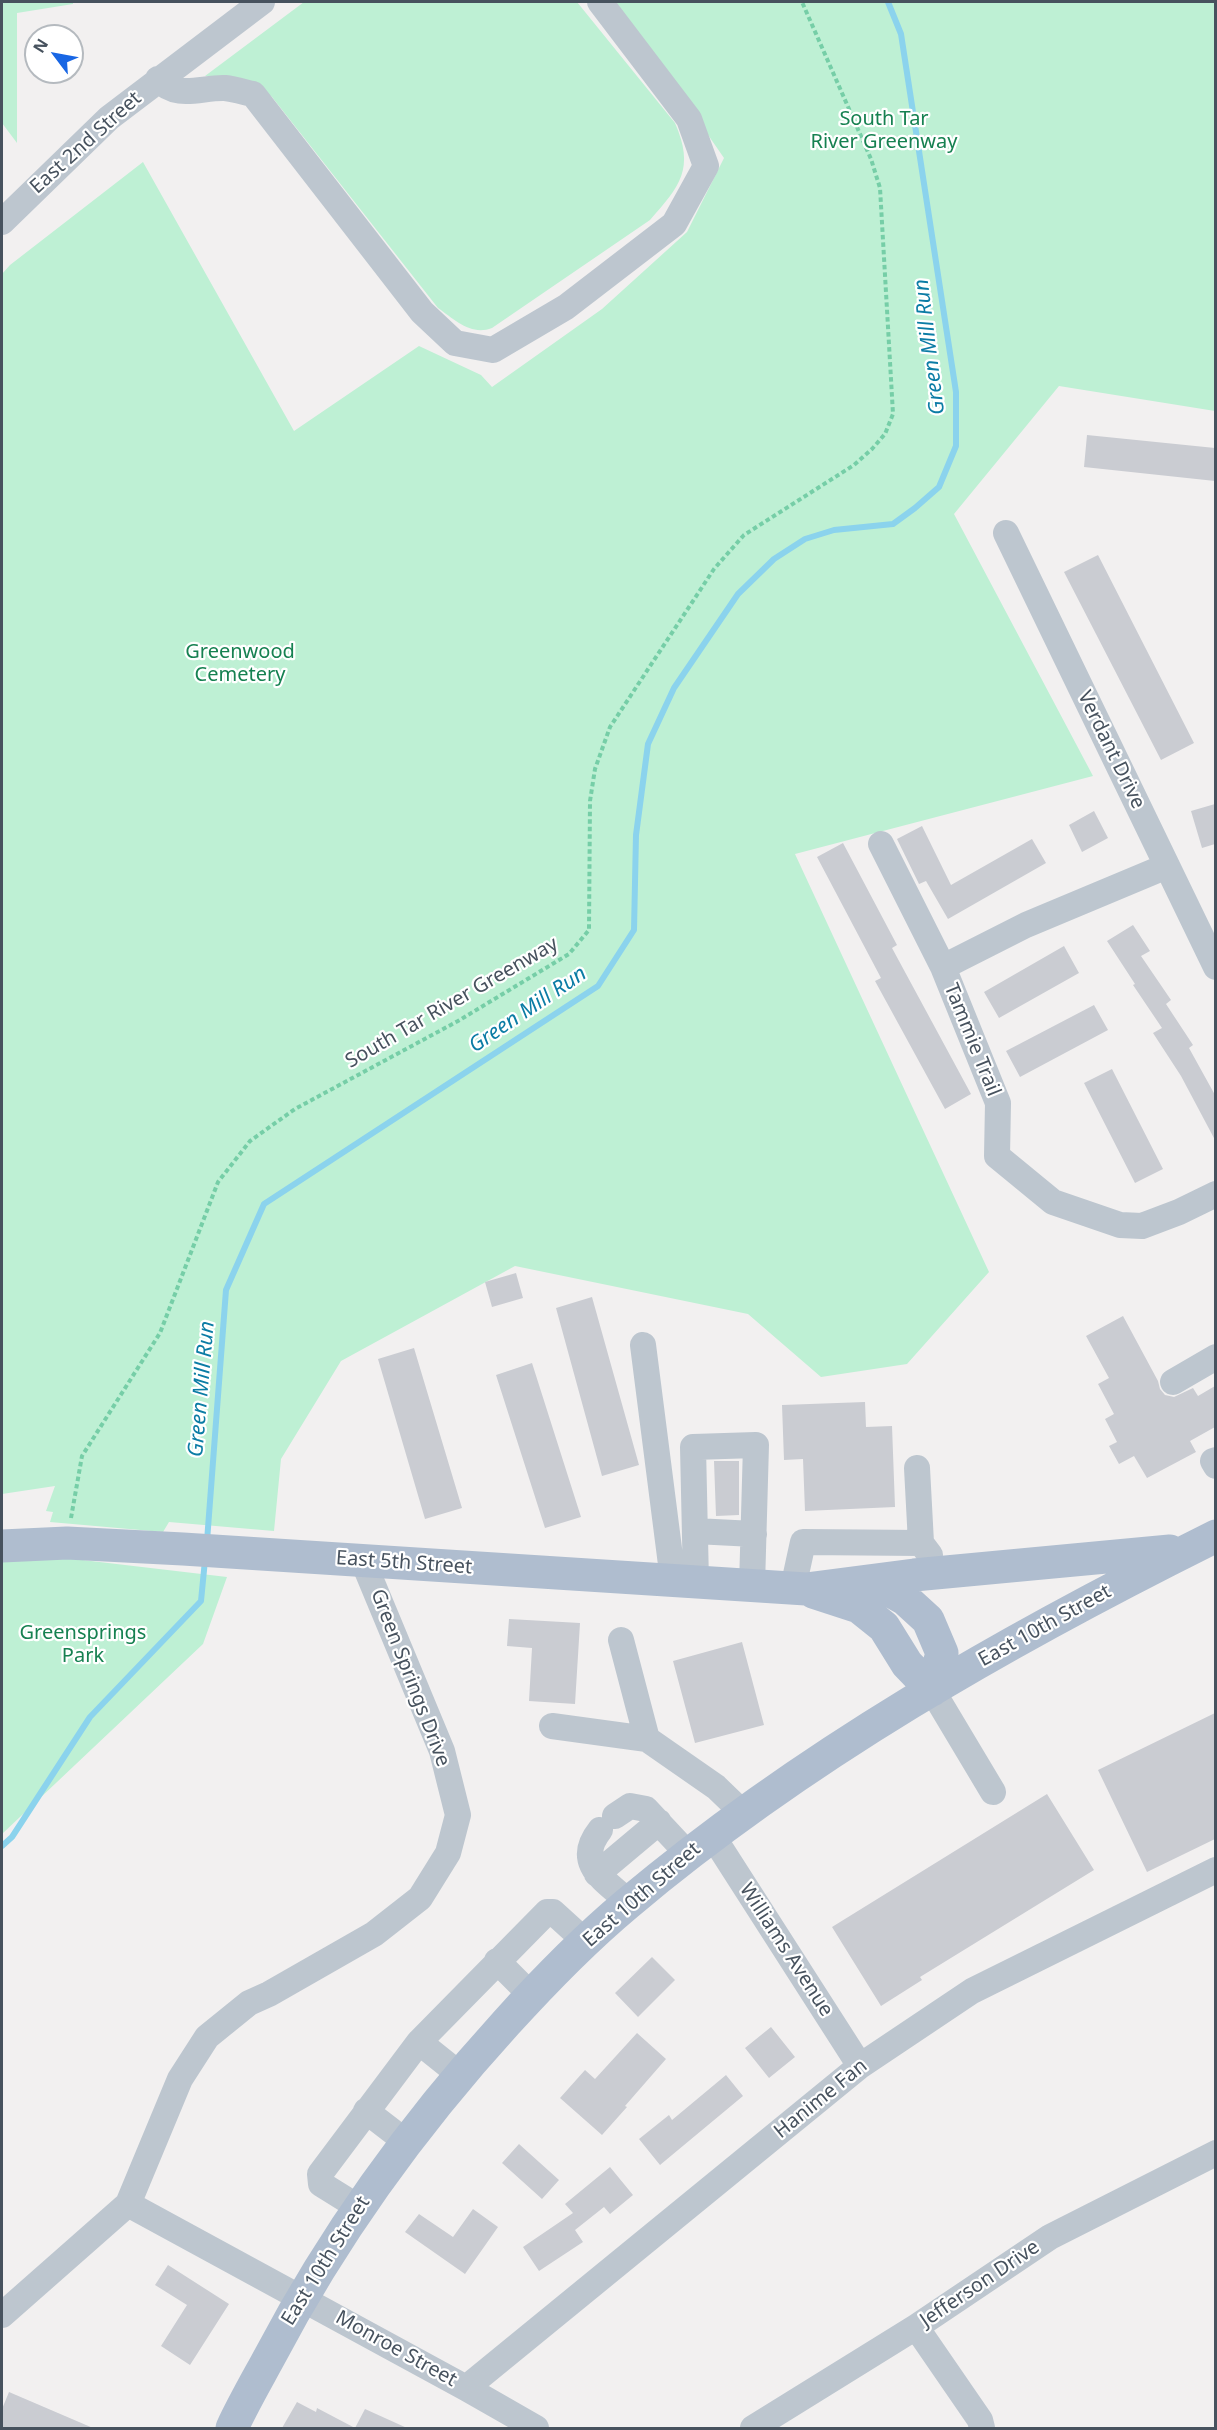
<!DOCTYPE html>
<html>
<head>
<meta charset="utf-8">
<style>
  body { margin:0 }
  #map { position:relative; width:1217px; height:2430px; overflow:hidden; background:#f2f0f0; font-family:"Noto Sans",sans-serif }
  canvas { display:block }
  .frame { position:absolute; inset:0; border:3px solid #47525e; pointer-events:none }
  .north { position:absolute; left:24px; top:24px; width:60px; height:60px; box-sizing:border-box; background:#fff; border:2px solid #b5babf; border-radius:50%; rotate:302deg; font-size:16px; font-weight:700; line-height:24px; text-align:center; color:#47525e }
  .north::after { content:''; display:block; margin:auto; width:21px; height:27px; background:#1866e4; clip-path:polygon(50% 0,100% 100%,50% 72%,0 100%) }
</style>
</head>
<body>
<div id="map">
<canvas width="1217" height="2430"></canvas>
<div class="frame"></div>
<div class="north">N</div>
</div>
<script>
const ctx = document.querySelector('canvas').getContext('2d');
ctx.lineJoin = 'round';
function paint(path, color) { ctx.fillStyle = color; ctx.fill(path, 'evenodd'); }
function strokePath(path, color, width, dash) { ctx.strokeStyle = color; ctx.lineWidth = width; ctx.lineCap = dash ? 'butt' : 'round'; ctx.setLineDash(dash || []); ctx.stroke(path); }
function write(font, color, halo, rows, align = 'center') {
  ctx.font = font + ' "Noto Sans",sans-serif'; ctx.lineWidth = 4.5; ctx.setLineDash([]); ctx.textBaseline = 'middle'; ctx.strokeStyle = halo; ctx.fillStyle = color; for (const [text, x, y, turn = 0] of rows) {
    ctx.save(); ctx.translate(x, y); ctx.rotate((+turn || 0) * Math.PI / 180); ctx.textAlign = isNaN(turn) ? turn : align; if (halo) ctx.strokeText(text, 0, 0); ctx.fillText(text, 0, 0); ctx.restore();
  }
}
paint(new Path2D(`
  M 2,2 L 73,2 L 73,4 L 17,13 L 17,143 L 2,123 Z
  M 304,2 L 577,2 L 675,123 C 695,169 680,186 650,220 L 492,328 C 471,336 455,320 438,308 L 272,97 C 247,78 237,76 205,76 Z
  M 616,2 L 1215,2 L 1215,411 L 1059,386 L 954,514 L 1093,776 L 795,854 L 989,1272 L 907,1364 L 821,1377 L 748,1314 L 515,1266 L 341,1361 L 281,1459 L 274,1531 L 169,1522 L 163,1532 L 50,1522 L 53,1512 L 46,1511 L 55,1486 L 2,1494 L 2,274 L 10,265 L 143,162 L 294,431 L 419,346 L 481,375 L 492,387 L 602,309 L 687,232 L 724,158 Z
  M 57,1557 L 227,1577 L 203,1644 L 2,1834 L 2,1558 Z`), '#bef0d4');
strokePath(new Path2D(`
  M 207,1541 L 226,1290 L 264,1204 L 598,986 L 634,930 L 636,835 L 648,744 L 674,688 L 738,594 L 774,559 L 805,539 L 834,530 L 893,524 L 915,508 L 939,487 L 956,446 L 956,392 L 901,34 L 888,2
  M 2,1846 L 12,1837 L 90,1717 L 201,1601 L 205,1560`), '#8bd3ed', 6);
paint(new Path2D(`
  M 1087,435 L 1215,448 L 1215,481 L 1084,467 Z
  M 1098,555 L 1194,743 L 1161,760 L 1064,572 Z
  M 1215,804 L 1215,844 L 1202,848 L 1191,811 Z
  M 1094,811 L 1108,838 L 1082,852 L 1069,825 Z
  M 922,826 L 951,885 L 1032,839 L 1046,863 L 948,919 L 926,881 L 919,884 L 897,839 Z
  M 843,843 L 897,945 L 892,948 L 971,1094 L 945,1109 L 875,981 L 881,978 L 817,857 Z
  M 1133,925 L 1150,951 L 1141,956 L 1171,1000 L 1166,1004 L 1193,1045 L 1189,1048 L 1215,1095 L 1215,1140 L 1181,1076 L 1153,1033 L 1162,1028 L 1133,985 L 1135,984 L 1107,941 Z
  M 1064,946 L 1079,973 L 999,1018 L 984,992 Z
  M 1094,1005 L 1108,1030 L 1020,1077 L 1006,1051 Z
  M 1112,1069 L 1163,1169 L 1135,1183 L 1084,1083 Z
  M 516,1273 L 523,1298 L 492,1307 L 485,1282 Z
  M 592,1297 L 639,1465 L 602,1476 L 556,1308 Z
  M 1123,1316 L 1158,1381 L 1160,1389 L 1165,1395 L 1174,1397 L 1193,1388 L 1198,1396 L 1215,1386 L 1215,1427 L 1190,1441 L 1196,1452 L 1147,1478 L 1134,1456 L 1119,1464 L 1109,1446 L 1117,1442 L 1105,1419 L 1114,1414 L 1098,1384 L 1109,1378 L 1086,1336 Z
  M 414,1348 L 462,1508 L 425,1519 L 378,1359 Z
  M 532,1363 L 581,1517 L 545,1528 L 496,1375 Z
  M 865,1402 L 866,1427 L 892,1426 L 895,1507 L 805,1511 L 803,1459 L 784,1460 L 782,1405 Z
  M 714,1461 L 739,1461 L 739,1515 L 716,1516 Z
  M 509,1619 L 580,1623 L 575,1704 L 529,1701 L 532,1648 L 507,1646 Z
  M 742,1642 L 764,1725 L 695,1743 L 673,1661 Z
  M 1215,1713 L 1215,1839 L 1147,1872 L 1098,1770 Z
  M 1047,1794 L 1094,1870 L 920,1977 L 922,1980 L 881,2006 L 832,1927 Z
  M 652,1957 L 675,1980 L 638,2017 L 615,1993 Z
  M 771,2027 L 795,2057 L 769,2078 L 745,2048 Z
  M 637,2033 L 666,2059 L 625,2106 L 627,2107 L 602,2135 L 560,2098 L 585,2070 L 595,2079 Z
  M 726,2075 L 743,2096 L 660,2165 L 639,2139 L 669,2115 L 672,2120 Z
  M 519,2144 L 559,2180 L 542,2199 L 502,2163 Z
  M 610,2167 L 633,2195 L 610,2214 L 604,2207 L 575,2230 L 583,2242 L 539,2271 L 523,2247 L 573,2213 L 565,2204 Z
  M 473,2209 L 498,2227 L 465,2274 L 405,2232 L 419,2214 L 453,2237 Z
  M 168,2265 L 229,2304 L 190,2365 L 161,2346 L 187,2305 L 155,2285 Z
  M 9,2392 L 93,2428 L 2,2428 L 2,2409 Z
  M 297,2402 L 316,2412 L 317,2408 L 355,2428 L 282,2428 Z
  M 365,2409 L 407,2428 L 355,2428 Z`), '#caccd2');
strokePath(new Path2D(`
  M 71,1518 L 82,1456 L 160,1333 L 218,1182 L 250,1141 L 295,1109 L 458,1021 L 569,954 L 589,930 L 590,801 L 595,769 L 610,727 L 714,569 L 744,535 L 854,465 L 872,449 L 885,434 L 893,414 L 880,188 L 871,159 L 802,2`), '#76cea7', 4, [4.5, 3]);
strokePath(new Path2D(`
  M 158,79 C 177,100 201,87 225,88 C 234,89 244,92 253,94 L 422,312 L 455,343 L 493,350 L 566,307 L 674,224 L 706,166 L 689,119 L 600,2
  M 2,222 L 109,118 L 262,2
  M 1006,533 L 1216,967
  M 881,844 L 943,967 L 998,1103 L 997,1156 L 1053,1202 L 1120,1225 L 1142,1226 L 1179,1212 L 1216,1194
  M 943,967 L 1026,925 L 1167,866
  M 643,1345 L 673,1580
  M 1173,1382 L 1216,1357
  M 1216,1460 L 1213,1461 L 1216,1466
  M 917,1468 L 921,1543 L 930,1555
  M 695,1531 L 754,1534
  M 696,1582 L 693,1447 L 756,1445 L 752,1586
  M 793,1588 L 803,1542 L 921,1543
  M 621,1640 L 647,1739
  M 932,1690 L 993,1792
  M 552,1726 L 647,1739 L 716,1787 L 743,1813
  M 615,1816 L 630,1806 L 646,1809 L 688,1854
  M 600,1830 C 573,1864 606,1881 629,1902
  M 712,1835 L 860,2066
  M 597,1874 L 659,1822
  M 497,1961 L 531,1995
  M 419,2042 L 459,2074
  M 366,2111 L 405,2141
  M 128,2204 L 466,2388 L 536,2428
  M 358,2207 L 321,2184 L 320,2174 L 419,2042 L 547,1912 L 553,1912 L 586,1942
  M 2,2315 L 128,2204 L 180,2079 L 207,2037 L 249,2003 L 269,1994 L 374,1934 L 420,1898 L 448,1853 L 458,1815 L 442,1751 L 363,1561
  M 916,2327 L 980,2420 L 982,2428
  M 466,2388 L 860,2066 L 972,1991 L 1216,1870
  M 753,2428 L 916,2327 L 1050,2237 L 1216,2153`), '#bdc6cf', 26);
strokePath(new Path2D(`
  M 2,1546 L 67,1543 L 183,1549 L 806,1589 L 914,1575 L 1170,1551
  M 873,1581 L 905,1599 L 928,1620 L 942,1653 L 932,1690
  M 813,1592 L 859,1607 L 884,1627 L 907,1664 L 932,1690
  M 232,2428 C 243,2404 257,2380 270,2356 C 334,2234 413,2125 506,2023 C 544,1981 584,1940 627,1904 C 804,1755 1009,1639 1216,1536`), '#afbdcf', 33);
write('20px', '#168151', '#fff', [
  ["South Tar",884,119],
  ["River Greenway",884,142],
  ["Greenwood",240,652],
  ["Cemetery",240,675],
  ["Greensprings",83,1633],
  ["Park",83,1656]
]);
write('20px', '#47525e', '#fff', [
  ["East 2nd Street",86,143,-42],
  ["Verdant Drive",1111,750,64],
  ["South Tar River Greenway",452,1003,-30],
  ["Tammie Trail",972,1040,68],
  ["East 5th Street",404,1563,4],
  ["East 10th Street",1045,1626,-29],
  ["Green Springs Drive",410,1678,69],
  ["East 10th Street",642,1895,-41],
  ["Williams Avenue",786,1950,57],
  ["Hanime Fan",821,2099,-39],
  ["East 10th Street",326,2261,-58],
  ["Jefferson Drive",980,2284,-34],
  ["Monroe Street",396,2349,29]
]);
write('italic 21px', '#0b7ca5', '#fff', [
  ["Green Mill Run",930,347,-97],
  ["Green Mill Run",528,1010,-34],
  ["Green Mill Run",202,1389,-85]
]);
</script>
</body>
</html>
